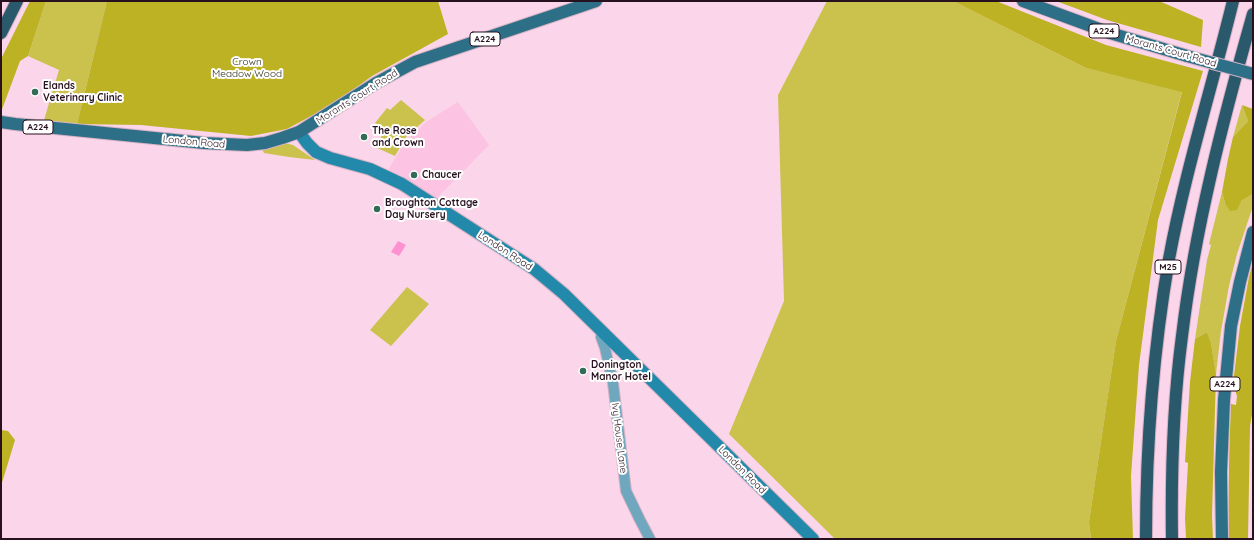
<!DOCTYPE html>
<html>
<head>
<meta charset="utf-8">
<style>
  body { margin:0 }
  #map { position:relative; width:1254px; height:540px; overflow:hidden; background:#fbd5e9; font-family:Quicksand,sans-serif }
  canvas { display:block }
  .frame { position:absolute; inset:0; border:2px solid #27111e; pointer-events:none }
</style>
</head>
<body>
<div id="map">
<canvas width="1254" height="540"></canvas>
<div class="frame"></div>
</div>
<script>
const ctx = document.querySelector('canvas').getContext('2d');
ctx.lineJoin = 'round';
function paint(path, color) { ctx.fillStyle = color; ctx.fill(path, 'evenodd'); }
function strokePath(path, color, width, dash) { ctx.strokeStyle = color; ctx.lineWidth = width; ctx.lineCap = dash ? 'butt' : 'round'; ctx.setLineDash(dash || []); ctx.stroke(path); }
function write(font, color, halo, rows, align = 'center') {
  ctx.font = font + ' Quicksand,sans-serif'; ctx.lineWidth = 4; ctx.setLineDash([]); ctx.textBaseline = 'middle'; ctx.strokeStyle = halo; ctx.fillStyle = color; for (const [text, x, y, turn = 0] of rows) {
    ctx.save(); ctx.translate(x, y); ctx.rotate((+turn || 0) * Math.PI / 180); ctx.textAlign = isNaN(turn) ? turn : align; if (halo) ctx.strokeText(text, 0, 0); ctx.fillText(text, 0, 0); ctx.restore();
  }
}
paint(new Path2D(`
  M 458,102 L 489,145 L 436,199 L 409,181 L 388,170 L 406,141 L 426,122 Z`), '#fcc3e2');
paint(new Path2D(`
  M 46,1 L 107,1 L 77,124 L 44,120 L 59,70 L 28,56 Z
  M 827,1 L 953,1 L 1086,68 L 1182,91 L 1116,341 L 1089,522 L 1091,539 L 835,539 L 729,434 L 784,301 L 778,95 Z
  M 401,100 L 425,120 L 406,137 L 395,156 L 375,147 L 386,129 L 375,123 L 387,108 L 390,110 Z
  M 1242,105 L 1248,121 L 1233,137 Z
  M 285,143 L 293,145 L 315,160 L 289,157 L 264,153 L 262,149 Z
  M 1222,192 L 1225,203 L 1241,201 L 1253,194 L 1253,206 L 1237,254 L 1229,286 L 1221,331 L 1216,374 L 1211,343 L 1207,332 L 1195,339 L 1207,260 L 1211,245 L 1209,244 Z
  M 407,287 L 429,304 L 391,346 L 370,330 Z`), '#cac24d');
paint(new Path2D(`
  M 30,1 L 46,1 L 28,56 L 20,61 L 1,112 L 1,59 Z
  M 107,1 L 438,1 L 448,34 L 372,76 L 335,103 L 287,129 L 251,136 L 141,125 L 77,124 Z
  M 953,1 L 996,1 L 1106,45 L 1203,71 L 1158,220 L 1139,365 L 1131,476 L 1133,539 L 1091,539 L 1089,522 L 1116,341 L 1182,92 L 1086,68 Z
  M 1056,1 L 1159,1 L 1203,20 L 1201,47 L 1107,20 Z
  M 1242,105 L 1253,109 L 1253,194 L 1241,201 L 1237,210 L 1230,211 L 1225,203 L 1222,192 L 1228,159 L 1233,137 L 1248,121 Z
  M 1253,262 L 1253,409 L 1250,426 L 1248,539 L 1229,539 C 1228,494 1229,449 1231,404 L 1236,405 L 1237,396 L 1233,384 L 1240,326 L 1249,277 Z
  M 1207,332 L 1211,343 L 1216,374 L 1212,516 L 1213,539 L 1186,539 L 1185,518 L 1188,463 L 1185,462 L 1190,382 L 1195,339 Z
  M 1,430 L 8,431 L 15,440 L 1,486 Z`), '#bcb223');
paint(new Path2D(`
  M 398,241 L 406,245 L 399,256 L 391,252 Z`), '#fe91d0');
const street = new Path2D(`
  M 603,333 L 601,337 L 605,348 L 613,383 L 626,491 L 640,520 L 650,539`);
const secondary = new Path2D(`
  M 299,132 L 307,143 L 316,152 L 330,158 L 370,169 L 402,184 L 534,269 L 564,294 L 813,539`);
const primary = new Path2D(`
  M 1023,1 L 1110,33 L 1187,56
  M 1,122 L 15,124 L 204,143 L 247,145 L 265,143 L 282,138 L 299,132 L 376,83 L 415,62 L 596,1
  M 1222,539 L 1221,472 L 1224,400 L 1231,326 L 1240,282 L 1253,232`);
const highway = new Path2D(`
  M 1,33 L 17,1
  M 1146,539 C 1146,445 1153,352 1169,259 C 1185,172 1212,87 1233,1
  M 1172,539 C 1171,471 1173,404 1182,336 C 1195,227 1223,120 1253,14`);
strokePath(street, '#d5b2c4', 12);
strokePath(secondary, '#d5b2c4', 14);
strokePath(primary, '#d5b2c4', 14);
strokePath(highway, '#d5b2c4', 14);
strokePath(street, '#6fa7be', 10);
strokePath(secondary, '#2289ab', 12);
strokePath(primary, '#2c6f87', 12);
strokePath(highway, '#29596b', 12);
const primaryBridge = new Path2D(`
  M 1187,56 L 1253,74`);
strokePath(primaryBridge, '#d5b2c4', 14, []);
strokePath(primaryBridge, '#2c6f87', 12);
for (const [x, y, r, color] of [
  [35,92,4,"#326c55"],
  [364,137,4,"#326c55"],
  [414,175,4,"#326c55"],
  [377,209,4,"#326c55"],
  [583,371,4,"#326c55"]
]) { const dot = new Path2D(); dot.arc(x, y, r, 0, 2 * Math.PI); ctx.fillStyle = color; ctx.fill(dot); strokePath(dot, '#fff', 1.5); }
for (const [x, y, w] of [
  [1104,31,30],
  [485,39,30],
  [38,127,30],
  [1168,267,26],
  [1225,384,30]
]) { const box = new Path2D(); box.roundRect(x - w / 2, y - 7, w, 14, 3); ctx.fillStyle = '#fff'; ctx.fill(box); strokePath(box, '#27111e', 1); }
write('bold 9px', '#27111e', null, [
  ["A224",1104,31],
  ["A224",485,39],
  ["A224",38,127],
  ["M25",1168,267],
  ["A224",1225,384]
]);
write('10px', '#27111e', '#fff', [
  ["Morants Court Road",1171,51,16],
  ["Morants Court Road",357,97,-32],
  ["London Road",194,142,5],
  ["London Road",505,251,33],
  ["Ivy House Lane",619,438,83],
  ["London Road",742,470,45]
]);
write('10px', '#2d2c16', '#fff', [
  ["Crown",247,62],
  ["Meadow Wood",247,74]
]);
write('bold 10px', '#27111e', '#fff', [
  ["Elands",43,86],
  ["Veterinary Clinic",43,98],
  ["The Rose",372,131],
  ["and Crown",372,143],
  ["Chaucer",422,175],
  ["Broughton Cottage",385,203],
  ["Day Nursery",385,215],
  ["Donington",591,365],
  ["Manor Hotel",591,377]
], 'left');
</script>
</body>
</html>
